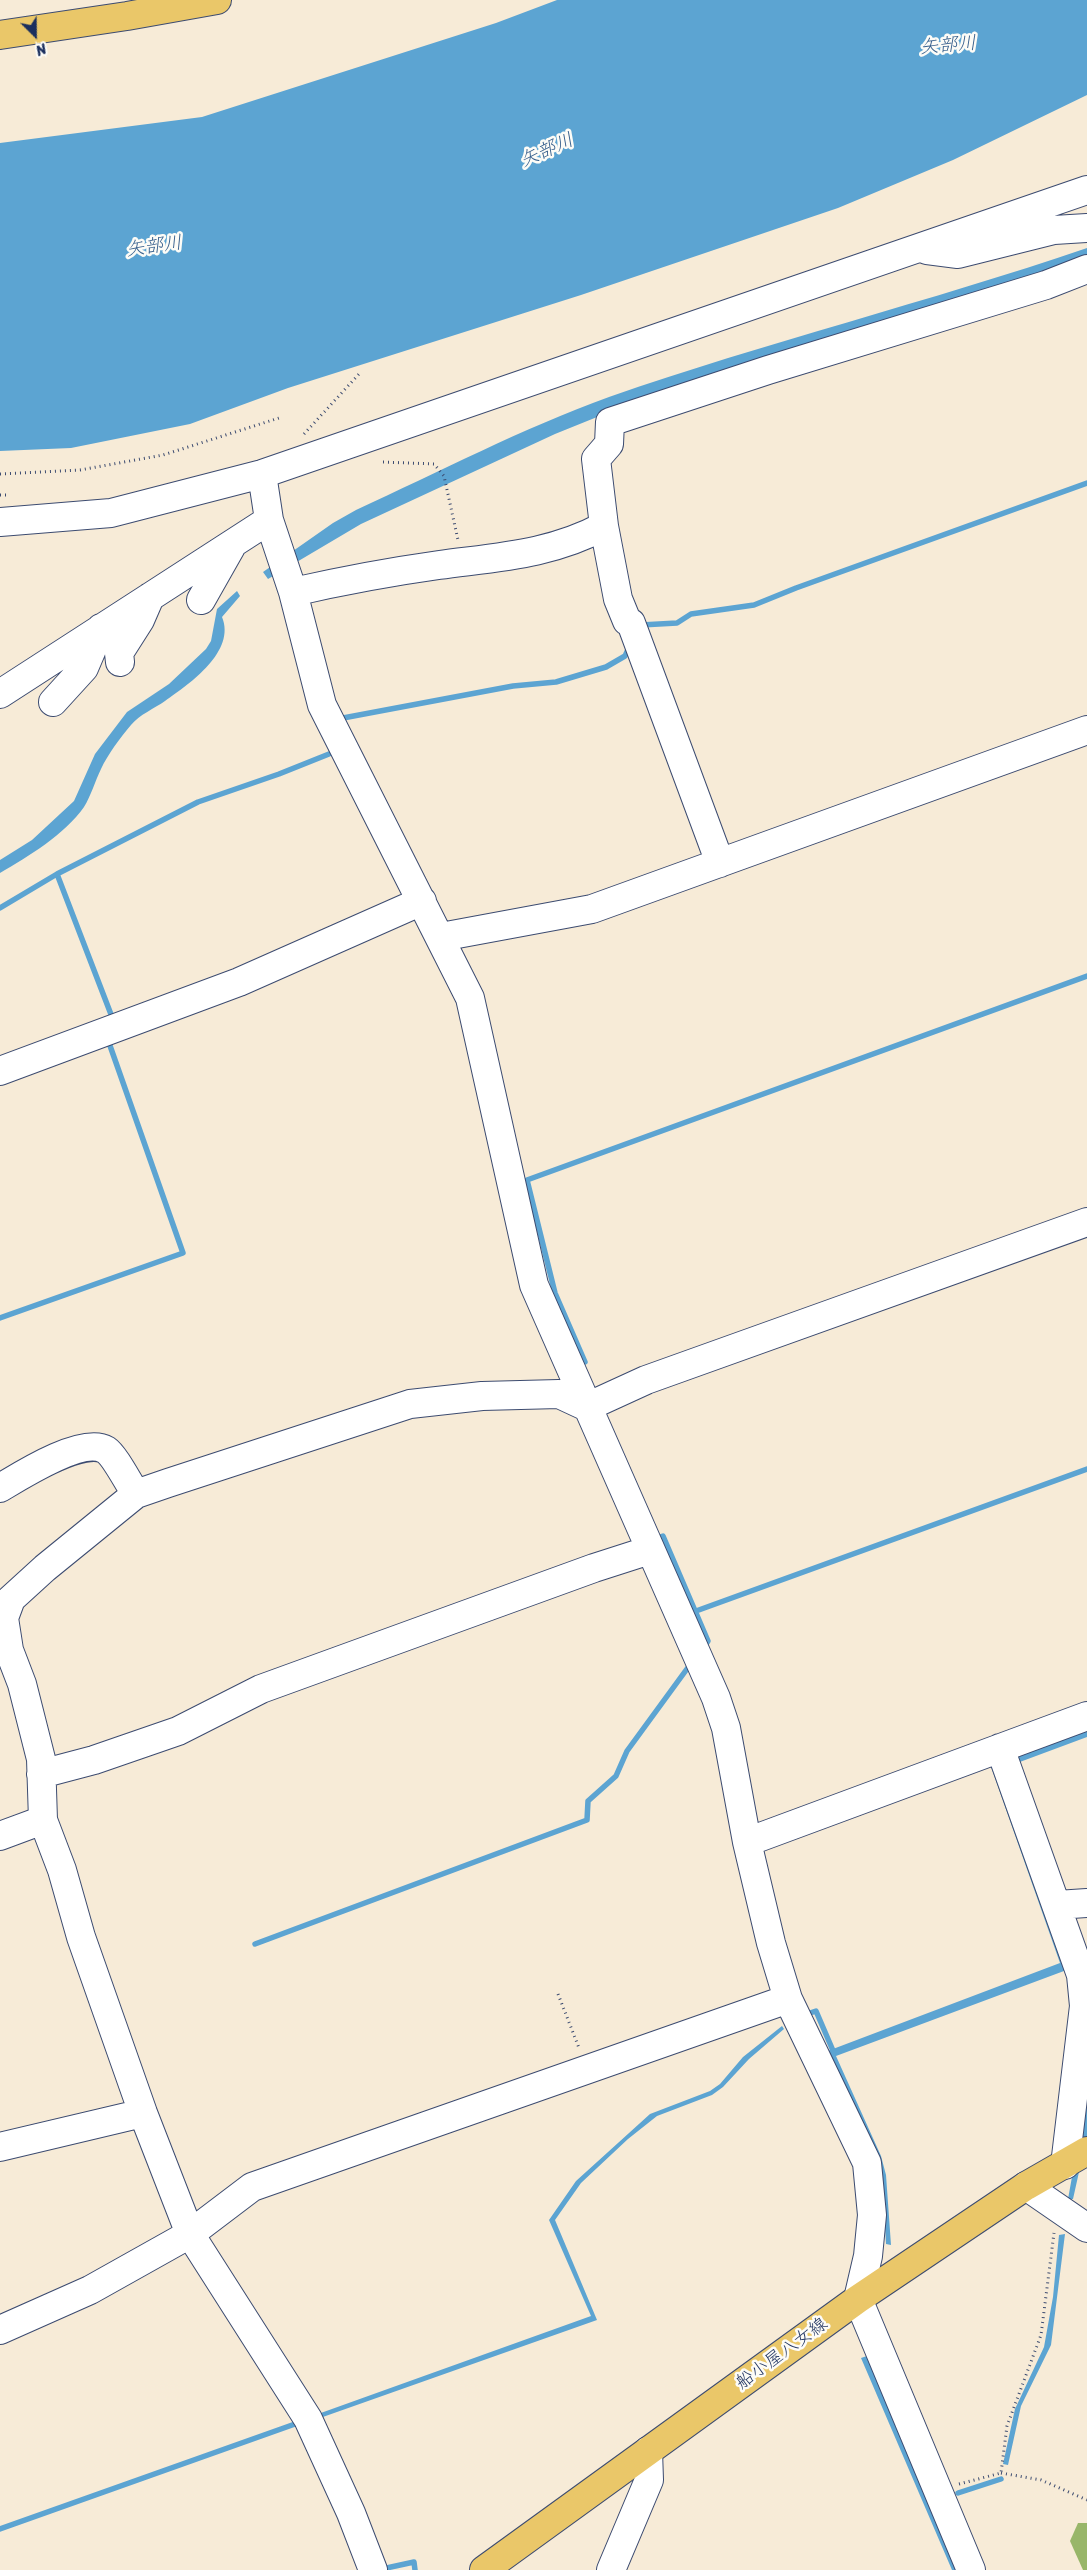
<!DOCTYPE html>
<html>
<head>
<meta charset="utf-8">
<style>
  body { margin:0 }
  #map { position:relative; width:1087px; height:2570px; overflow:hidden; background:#f7ebd7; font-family:Sriracha,sans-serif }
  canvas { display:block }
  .north { position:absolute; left:10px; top:10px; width:50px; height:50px; -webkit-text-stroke:4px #fdfcf7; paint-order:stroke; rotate:157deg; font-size:14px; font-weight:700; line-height:20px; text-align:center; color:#1b2f5e }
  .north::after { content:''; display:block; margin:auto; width:18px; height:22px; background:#1b2f5e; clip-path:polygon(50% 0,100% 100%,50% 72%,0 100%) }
</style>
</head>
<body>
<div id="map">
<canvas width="1087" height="2570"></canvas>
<div class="north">N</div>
</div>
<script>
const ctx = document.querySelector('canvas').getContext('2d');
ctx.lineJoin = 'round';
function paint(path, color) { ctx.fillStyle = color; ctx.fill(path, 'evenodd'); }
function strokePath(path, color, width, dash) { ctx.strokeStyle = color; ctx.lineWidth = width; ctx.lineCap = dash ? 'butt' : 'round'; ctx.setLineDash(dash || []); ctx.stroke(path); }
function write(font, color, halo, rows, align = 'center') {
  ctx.font = font + ' Sriracha,"Klee One",sans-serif'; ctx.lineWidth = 5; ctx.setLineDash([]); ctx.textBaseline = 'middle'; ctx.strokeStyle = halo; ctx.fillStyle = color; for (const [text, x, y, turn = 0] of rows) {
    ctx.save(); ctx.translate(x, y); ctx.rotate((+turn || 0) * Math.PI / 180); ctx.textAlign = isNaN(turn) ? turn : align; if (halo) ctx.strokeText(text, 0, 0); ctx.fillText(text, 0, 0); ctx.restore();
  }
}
paint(new Path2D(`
  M 1078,2523 L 1087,2523 L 1087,2570 L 1083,2570 L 1070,2541 Z`), '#98b669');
paint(new Path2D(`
  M 557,0 L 1087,0 L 1087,95 L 953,160 L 838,208 L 581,295 L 288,388 L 190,424 L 71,448 L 0,451 L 0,143 L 202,117 L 496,23 Z
  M 1087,248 L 1087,258 L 607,413 L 555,434 L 361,524 L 268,579 L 263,572 L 333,523 L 356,510 C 439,472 523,428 609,397 C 767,342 929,302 1087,248 Z
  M 237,591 L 240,596 L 222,617 C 236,651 191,683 165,701 C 155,708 139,715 131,725 C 120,738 108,754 101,769 C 95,781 91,796 84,807 C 64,835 29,856 0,873 L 0,860 L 32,840 L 74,801 L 95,754 L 127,712 L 169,684 L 206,649 L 211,641 L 217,609 Z
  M 1087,1728 L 1087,1737 L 1001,1769 L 1072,1968 L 836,2056 L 881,2156 L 886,2175 L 891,2245 L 886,2244 L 884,2210 L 825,2052 L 1060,1963 L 990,1764 Z
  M 782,2026 L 784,2029 L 749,2059 L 723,2087 L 712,2095 L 657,2116 L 628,2139 L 581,2183 L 555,2220 L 597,2320 L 320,2418 L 318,2414 L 591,2316 L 549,2220 L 576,2181 L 650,2114 L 710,2091 L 720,2084 L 743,2057 Z
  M 1087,2094 L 1087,2136 L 1073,2199 L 1068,2199 Z
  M 1065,2234 L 1051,2345 L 1021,2406 L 1008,2465 L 1003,2464 L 1015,2409 L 1044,2347 L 1053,2297 L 1059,2235 Z
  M 867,2356 L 957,2570 L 952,2570 L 861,2358 Z`), '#5ca4d2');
strokePath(new Path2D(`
  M 641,625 L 677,623 L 691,614 L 754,605 L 796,588 L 1087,483
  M 343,718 L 513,686 L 556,682 L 606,667 L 625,656 L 629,647
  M 57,874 L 112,1017
  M 0,908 L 57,874 L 198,802 L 279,774 L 329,754
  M 0,1318 L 183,1253 L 108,1040
  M 585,1362 L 555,1293 L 527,1180 L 1087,976
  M 654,1539 L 663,1536 L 708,1641 L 702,1649
  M 696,1611 L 1087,1469
  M 255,1944 L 587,1820 L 588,1801 L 616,1776 L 627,1751 L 692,1662
  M 810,2013 L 816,2011 L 834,2053
  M 958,2493 L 1001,2479
  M 0,2529 L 295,2424
  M 381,2567 L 382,2569 L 414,2562 L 415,2570`), '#5ca4d2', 5.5);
const minor = new Path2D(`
  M 927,250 L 958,254 L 1054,230 L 1087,228
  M 262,474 L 269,520 L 293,592 L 322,705 L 470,998 L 534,1285 L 716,1698 L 726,1728 L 747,1842 L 771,1943 L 788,1999 L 867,2163 L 872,2215 L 868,2256 L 858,2299 L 971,2570
  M 0,522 L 111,513 L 262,474 L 1087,190
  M 604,526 L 618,599 L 627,621 L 631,623 L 720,863
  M 293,592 C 341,581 389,572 439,565 C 497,557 550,555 604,526 L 596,459 L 609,444 L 610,422 L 768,370 L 1046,285 L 1087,269
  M 201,600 L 231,547
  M 120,662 L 119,653 L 140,620 L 150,597
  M 0,694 L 269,520
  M 53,702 L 84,668 L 101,628
  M 441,937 L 592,909 L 1087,730
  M 0,1071 L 239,982 L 422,901
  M 587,1407 L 646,1380 L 1087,1222
  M 0,1488 C 20,1476 83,1436 106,1450 C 115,1456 129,1484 136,1494
  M 1000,1748 L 1081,1975 L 1084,2006 L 1065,2165
  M 41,1774 L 94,1760 L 178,1731 L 261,1689 L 594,1568 L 650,1550
  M 0,1836 L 43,1820
  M 747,1842 L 1087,1716
  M 1057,1905 L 1087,1903
  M 0,2147 L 143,2113
  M 1026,2186 L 1087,2228
  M 0,2330 L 90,2290 L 190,2234 L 252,2187 L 788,1999
  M 373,2570 L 351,2513 L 308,2419 L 190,2234 L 143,2113 L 81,1937 L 62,1870 L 43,1820 L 41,1759 L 22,1684 L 9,1650 L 4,1618 L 11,1599 L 45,1568 L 136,1494 L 168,1483 L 410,1404 L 482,1396 L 559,1394 L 587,1407
  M 611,2570 L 649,2480 L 648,2451`);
const major = new Path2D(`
  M 0,35 L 127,16 L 217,0
  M 484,2570 L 858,2299 L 1026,2186 L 1087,2151`);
strokePath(minor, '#3c4b70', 30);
strokePath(major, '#3c4b70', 30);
strokePath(new Path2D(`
  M 304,434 L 359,374
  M 383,462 L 434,464 L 444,476 L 458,540
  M 0,474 L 80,470 L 163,455 L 279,418
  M 0,495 L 7,495
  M 558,1994 L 579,2048
  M 1001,2473 L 1041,2480 L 1087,2500
  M 959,2484 L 1001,2473 L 1007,2426 L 1041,2335 L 1054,2233`), '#3c4b70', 3, [1, 4]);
strokePath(minor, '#fff', 28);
strokePath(major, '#eac769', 28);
write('18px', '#1b2f5e', '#fdfcf7', [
  ["船小屋八女線",782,2354,-36]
]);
write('italic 19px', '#355e8c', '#fdfcf7', [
  ["矢部川",948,46,-5],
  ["矢部川",547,151,-24],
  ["矢部川",154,247,-8]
]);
</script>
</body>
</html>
